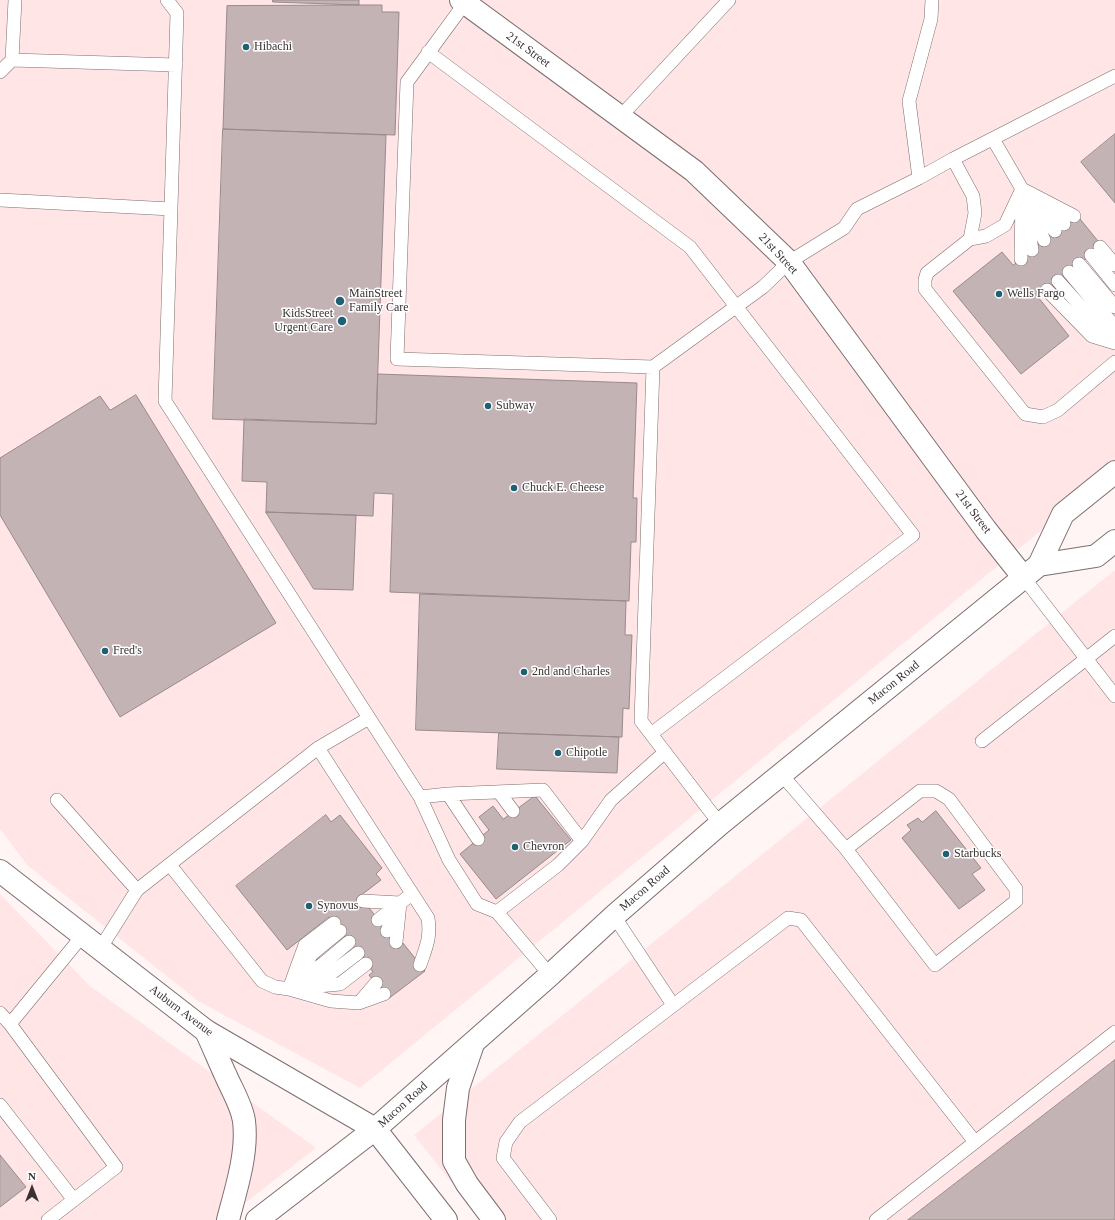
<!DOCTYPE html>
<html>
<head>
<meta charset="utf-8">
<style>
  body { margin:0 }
  #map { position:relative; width:1115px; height:1220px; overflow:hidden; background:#fff5f5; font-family:"Times New Roman",serif }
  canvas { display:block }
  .north { position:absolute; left:12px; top:1168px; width:40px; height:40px; -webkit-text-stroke:3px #fff; paint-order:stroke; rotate:0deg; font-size:11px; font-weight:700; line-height:16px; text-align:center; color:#393233 }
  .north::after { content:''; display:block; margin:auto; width:14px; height:18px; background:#393233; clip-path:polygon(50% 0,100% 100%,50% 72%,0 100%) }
</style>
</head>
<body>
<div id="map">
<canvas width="1115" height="1220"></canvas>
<div class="north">N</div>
</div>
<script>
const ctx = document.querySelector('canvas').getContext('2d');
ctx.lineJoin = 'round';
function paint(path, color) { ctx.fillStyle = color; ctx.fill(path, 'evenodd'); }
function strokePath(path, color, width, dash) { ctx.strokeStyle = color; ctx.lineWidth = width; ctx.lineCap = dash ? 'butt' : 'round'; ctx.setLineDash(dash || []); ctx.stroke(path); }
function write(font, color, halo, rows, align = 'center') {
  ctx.font = font + ' "Times New Roman",serif'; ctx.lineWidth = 3; ctx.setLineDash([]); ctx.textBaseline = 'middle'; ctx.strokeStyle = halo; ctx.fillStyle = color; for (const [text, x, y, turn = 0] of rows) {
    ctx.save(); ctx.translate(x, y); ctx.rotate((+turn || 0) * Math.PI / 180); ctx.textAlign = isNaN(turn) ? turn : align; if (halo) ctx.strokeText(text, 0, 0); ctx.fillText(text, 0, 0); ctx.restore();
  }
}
paint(new Path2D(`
  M 0,0 L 1115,0 L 1115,470 L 360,1088 L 198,1001 L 27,865 L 0,829 Z
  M 1115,570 L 1115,1220 L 481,1220 L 414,1135 Z
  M 0,894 L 90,986 L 316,1148 L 223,1220 L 0,1220 Z`), '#ffe5e6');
const building = new Path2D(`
  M 273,0 L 359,0 L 359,5 L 273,2 Z
  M 359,5 L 382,5 L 382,12 L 399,12 L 395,135 L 223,129 L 227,6 Z
  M 223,129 L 386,135 L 376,424 L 213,419 Z
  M 1115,134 L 1115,203 L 1081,162 Z
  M 1076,214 L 1102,246 L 1038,297 L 1069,336 L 1021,374 L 953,291 L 1002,252 L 1013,265 Z
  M 378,374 L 637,383 L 633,498 L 637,498 L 636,542 L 631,542 L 629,601 L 390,592 L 393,494 L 374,493 L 373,516 L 266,512 L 267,482 L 242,481 L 244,419 L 376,424 Z
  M 136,395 L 276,623 L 120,717 L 0,515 L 0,458 L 100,396 L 110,410 Z
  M 266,512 L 356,515 L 353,590 L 314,589 Z
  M 420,594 L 626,601 L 625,635 L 632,635 L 629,709 L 623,708 L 622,737 L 416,730 Z
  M 499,733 L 619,737 L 617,773 L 497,769 Z
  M 535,796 L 571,840 L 496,899 L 460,854 L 489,830 L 479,817 L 493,806 L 503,819 Z
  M 936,811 L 981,868 L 972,874 L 985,890 L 959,909 L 902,838 L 911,830 L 907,825 L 918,818 L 922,822 Z
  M 326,815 L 331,822 L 340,815 L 382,868 L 376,874 L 381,880 L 360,896 L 399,947 L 403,943 L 425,971 L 388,999 L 369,975 L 373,972 L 329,917 L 287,950 L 236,886 Z
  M 1115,1060 L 1115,1220 L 908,1220 Z
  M 0,1155 L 26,1187 L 0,1207 Z`);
paint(building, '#c3b3b4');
strokePath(building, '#998a8b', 1);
const service = new Path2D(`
  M 15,0 L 12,60 L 176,65
  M 167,0 L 177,13 L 165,401 L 420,797 L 449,860 L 477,904 L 497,912 L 558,865 L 582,841 L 611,800 L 665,752
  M 465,3 L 407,82 L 397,359 L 653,367 L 641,721 L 720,824
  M 428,52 L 690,247 L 913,535 L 651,734
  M 0,72 L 12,60
  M 620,117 L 729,0
  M 993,139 L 1022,189 L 1044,240
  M 953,159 L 973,196 L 975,213 L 970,239 L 927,273 L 925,280 L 925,289 L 1025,414 L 1043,417 L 1058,410 L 1115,362
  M 919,178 L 909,101 L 931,19 L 932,0
  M 1022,189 L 1074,216
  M 0,200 L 171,209
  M 1043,206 L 1064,224
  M 1036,208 L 1055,231
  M 1027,220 L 1032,250
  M 970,239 L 986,236 L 1005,225 L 1022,189
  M 1100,247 L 1115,265
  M 1091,255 L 1115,285
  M 1021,259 L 1022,195
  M 1079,264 L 1115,307
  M 1069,272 L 1115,327
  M 1058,281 L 1102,330 L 1115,338
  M 1047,290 L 1092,336 L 1115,343
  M 653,367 L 763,287 L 789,262 L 844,228 L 857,209 L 919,178 L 953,159 L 1115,76
  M 1024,578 L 1115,696
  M 982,741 L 1115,636
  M 318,748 L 428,918 C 431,938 426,947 420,965
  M 781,774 L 846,849 L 935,965 L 1016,901 L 1016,889 L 949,799 L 936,791 L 920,791 L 846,849
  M 499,792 L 513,811
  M 448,794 L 478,839
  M 420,797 L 448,794 L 543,790 L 582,841
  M 57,800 L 137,890
  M 170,865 L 262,981 L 275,987 L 289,989 L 331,1001 L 359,1003 L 384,994
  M 363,901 L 400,903
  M 497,912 L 550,975
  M 614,916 L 673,1005
  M 378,920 L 412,894
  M 387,931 L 395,912
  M 396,942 L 400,903
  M 100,949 L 137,890 L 318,748 L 369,718
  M 302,969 L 312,954 L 340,931
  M 303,978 L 324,963 L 349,942
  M 305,982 L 333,972 L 358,953
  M 296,988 L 340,984 L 366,964
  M 289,989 L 305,945 L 334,923
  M 359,1003 L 376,983
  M 0,1013 L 10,1024
  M 0,1105 L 74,1200
  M 48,1220 L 116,1167 L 10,1024 L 83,935
  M 550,1220 L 503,1158 L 506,1142 L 520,1122 L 788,918 L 801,920 L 975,1142
  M 876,1220 L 1115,1032`);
const minor = new Path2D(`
  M 461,0 L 694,171 L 789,262 L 986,530 L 1024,578`);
const tertiary = new Path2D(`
  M 0,871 L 206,1031 L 375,1129 L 446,1220`);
const primary = new Path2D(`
  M 1039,565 L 1096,556 L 1115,541
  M 206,1031 C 213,1046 219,1061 226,1076 C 232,1090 242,1106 244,1121 C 248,1153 236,1189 228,1220
  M 473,1044 L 458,1088 L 454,1120 L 454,1161 L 467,1184 L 494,1220
  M 257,1220 L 375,1129 L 550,975 L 614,916 L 720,824 L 1039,565 L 1063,514 L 1115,472`);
strokePath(service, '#7d6e6f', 14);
strokePath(minor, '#7d6e6f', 24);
strokePath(tertiary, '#7d6e6f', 24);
strokePath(primary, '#7d6e6f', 24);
strokePath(service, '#fff', 13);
strokePath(minor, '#fff', 22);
strokePath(tertiary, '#fff', 22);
strokePath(primary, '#fff', 22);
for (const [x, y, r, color] of [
  [246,47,4,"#206075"],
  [999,294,4,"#206075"],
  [340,301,5,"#206075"],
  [342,321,5,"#206075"],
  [488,406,4,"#206075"],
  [514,488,4,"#206075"],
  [105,651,4,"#206075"],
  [524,672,4,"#206075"],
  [558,753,4,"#206075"],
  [515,847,4,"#206075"],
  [946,854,4,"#206075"],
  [309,906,4,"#206075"]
]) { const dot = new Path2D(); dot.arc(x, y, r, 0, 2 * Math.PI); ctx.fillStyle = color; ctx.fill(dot); strokePath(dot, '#fff', 1.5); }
write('12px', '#393233', '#fff', [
  ["Hibachi",254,47],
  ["MainStreet",349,294],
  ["Family Care",349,308],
  ["Wells Fargo",1007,294],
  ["KidsStreet",333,314,"right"],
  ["Urgent Care",333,328,"right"],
  ["Subway",496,406],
  ["Chuck E. Cheese",522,488],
  ["Fred's",113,651],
  ["2nd and Charles",532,672],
  ["Chipotle",566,753],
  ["Chevron",523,847],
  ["Starbucks",954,854],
  ["Synovus",317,906]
], 'left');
write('12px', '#393233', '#fff', [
  ["21st Street",528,50,36],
  ["21st Street",778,254,47],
  ["21st Street",973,512,53],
  ["Macon Road",894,683,-39],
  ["Macon Road",645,889,-41],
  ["Auburn Avenue",181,1011,37],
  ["Macon Road",403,1105,-42]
]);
</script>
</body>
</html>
